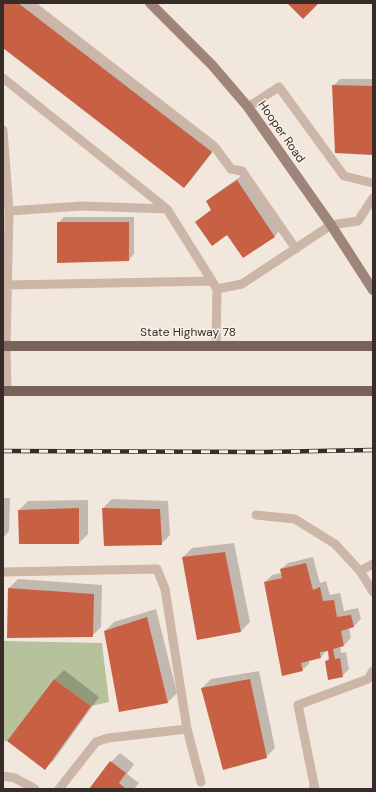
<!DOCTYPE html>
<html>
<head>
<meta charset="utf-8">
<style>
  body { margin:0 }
  #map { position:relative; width:376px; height:792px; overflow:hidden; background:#f2e7dc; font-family:"DM Sans",sans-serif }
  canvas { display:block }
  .frame { position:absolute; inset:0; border:4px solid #372c28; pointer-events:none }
</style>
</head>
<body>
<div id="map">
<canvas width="376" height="792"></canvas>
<div class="frame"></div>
</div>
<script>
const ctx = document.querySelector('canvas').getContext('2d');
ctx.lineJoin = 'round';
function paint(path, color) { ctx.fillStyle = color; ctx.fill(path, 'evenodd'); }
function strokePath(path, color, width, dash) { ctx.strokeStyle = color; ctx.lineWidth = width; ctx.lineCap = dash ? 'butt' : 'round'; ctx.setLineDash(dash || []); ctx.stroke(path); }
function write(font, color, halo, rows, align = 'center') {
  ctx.font = font + ' "DM Sans",sans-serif'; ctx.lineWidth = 3; ctx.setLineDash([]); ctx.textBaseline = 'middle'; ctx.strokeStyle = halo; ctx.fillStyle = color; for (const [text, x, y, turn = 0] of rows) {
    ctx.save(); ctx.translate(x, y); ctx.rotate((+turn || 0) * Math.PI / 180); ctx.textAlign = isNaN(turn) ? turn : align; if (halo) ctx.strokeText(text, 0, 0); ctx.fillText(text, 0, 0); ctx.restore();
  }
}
paint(new Path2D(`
  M 3,641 L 102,643 L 109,702 L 91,706 L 54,679 L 7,741 L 3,741 Z`), '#b6c29b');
paint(new Path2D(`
  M 3,3 L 33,3 L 218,145 L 191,180 L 184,187 L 3,47 Z
  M 340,79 L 373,79 L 373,154 L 333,86 Z
  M 244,174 L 281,229 L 275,236 L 243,257 L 227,233 L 196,222 L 212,209 L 207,201 L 214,195 Z
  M 64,217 L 134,217 L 134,254 L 129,260 L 58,223 Z
  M 3,498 L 10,498 L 9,531 L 3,538 Z
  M 112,499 L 168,501 L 170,535 L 161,544 L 103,508 Z
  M 88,500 L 88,534 L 79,543 L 19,510 L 28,501 Z
  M 234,543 L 250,622 L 241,631 L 198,639 L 183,557 L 192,548 Z
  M 313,557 L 320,583 L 326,581 L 330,595 L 340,593 L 344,611 L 358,608 L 361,619 L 354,626 L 349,628 L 351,638 L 344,645 L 340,646 L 341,653 L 346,652 L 349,669 L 342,676 L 326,661 L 330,657 L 328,649 L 321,657 L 309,660 L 309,664 L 302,670 L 265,582 L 272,575 L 282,573 L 281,569 L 288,563 Z
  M 18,579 L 102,585 L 101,627 L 92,636 L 9,588 Z
  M 156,609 L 177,693 L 168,702 L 120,711 L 105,631 L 114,622 Z
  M 64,670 L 99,697 L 54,760 L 45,769 L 9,740 L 55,679 Z
  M 259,671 L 275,748 L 266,757 L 202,688 L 211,679 Z
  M 120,753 L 134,764 L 127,774 L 139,783 L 134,789 L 91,789 L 111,762 Z`), '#0003');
paint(new Path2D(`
  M 3,3 L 18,3 L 212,152 L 184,188 L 3,48 Z
  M 287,3 L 319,3 L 303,19 Z
  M 332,85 L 373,86 L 373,155 L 335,153 Z
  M 237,180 L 275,237 L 243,258 L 227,235 L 212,246 L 195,222 L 211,210 L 206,201 Z
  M 57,222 L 129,222 L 129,261 L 57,263 Z
  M 79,508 L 79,544 L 19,544 L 18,510 Z
  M 102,508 L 160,509 L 162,545 L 104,546 Z
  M 225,552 L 241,632 L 197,640 L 182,557 Z
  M 306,563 L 313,590 L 320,587 L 323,601 L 334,600 L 337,617 L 351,615 L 354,627 L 341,631 L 344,646 L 333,649 L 335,659 L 340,658 L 343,677 L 328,680 L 325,661 L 329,660 L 328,651 L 320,652 L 321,658 L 301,663 L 303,671 L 282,676 L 264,582 L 282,578 L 280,569 Z
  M 8,588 L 94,594 L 93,637 L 7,638 Z
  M 147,617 L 168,703 L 119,712 L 104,631 Z
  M 54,679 L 91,706 L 45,770 L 7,741 Z
  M 250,679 L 267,758 L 223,770 L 201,688 Z
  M 110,761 L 126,773 L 119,783 L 126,789 L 89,789 Z`), '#c86044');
strokePath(new Path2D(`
  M 29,3 L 214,146 L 231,169 L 242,171 L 296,249
  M 3,78 L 167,209 L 217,289 L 216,346
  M 248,107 L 279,87 L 344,176 L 373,183
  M 3,130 L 9,211 L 6,346 L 7,391
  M 9,211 L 82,206 L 167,209
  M 8,285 L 212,281
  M 217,289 L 242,284 L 331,225 L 358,221 L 373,198
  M 256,515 L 295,519 L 335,544 L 360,571 L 373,592
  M 360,571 L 373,564
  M 3,572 L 157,569 L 165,589 L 187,729 L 201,782
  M 3,776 L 15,778 L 35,789
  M 59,789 L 96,742 L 108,738 L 187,729
  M 315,789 L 298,705 L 368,679 L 373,671`), '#cbb6a7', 9);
strokePath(new Path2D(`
  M 314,789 L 314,788`), '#cbb6a7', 10);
strokePath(new Path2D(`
  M 150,3 L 212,65 L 248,107 L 331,225 L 373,290`), '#9f8579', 10);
strokePath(new Path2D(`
  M 3,346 L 373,346
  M 3,391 L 373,391`), '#796359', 10);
const rail = new Path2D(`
  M 3,451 L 264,452 L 373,450`);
strokePath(rail, '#372c28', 4.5);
strokePath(rail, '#faf1e8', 3, [9]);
write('12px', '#372c28', '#faf1e8', [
  ["Hooper Road",281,132,55],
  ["State Highway 78",188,333]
]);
</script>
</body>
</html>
